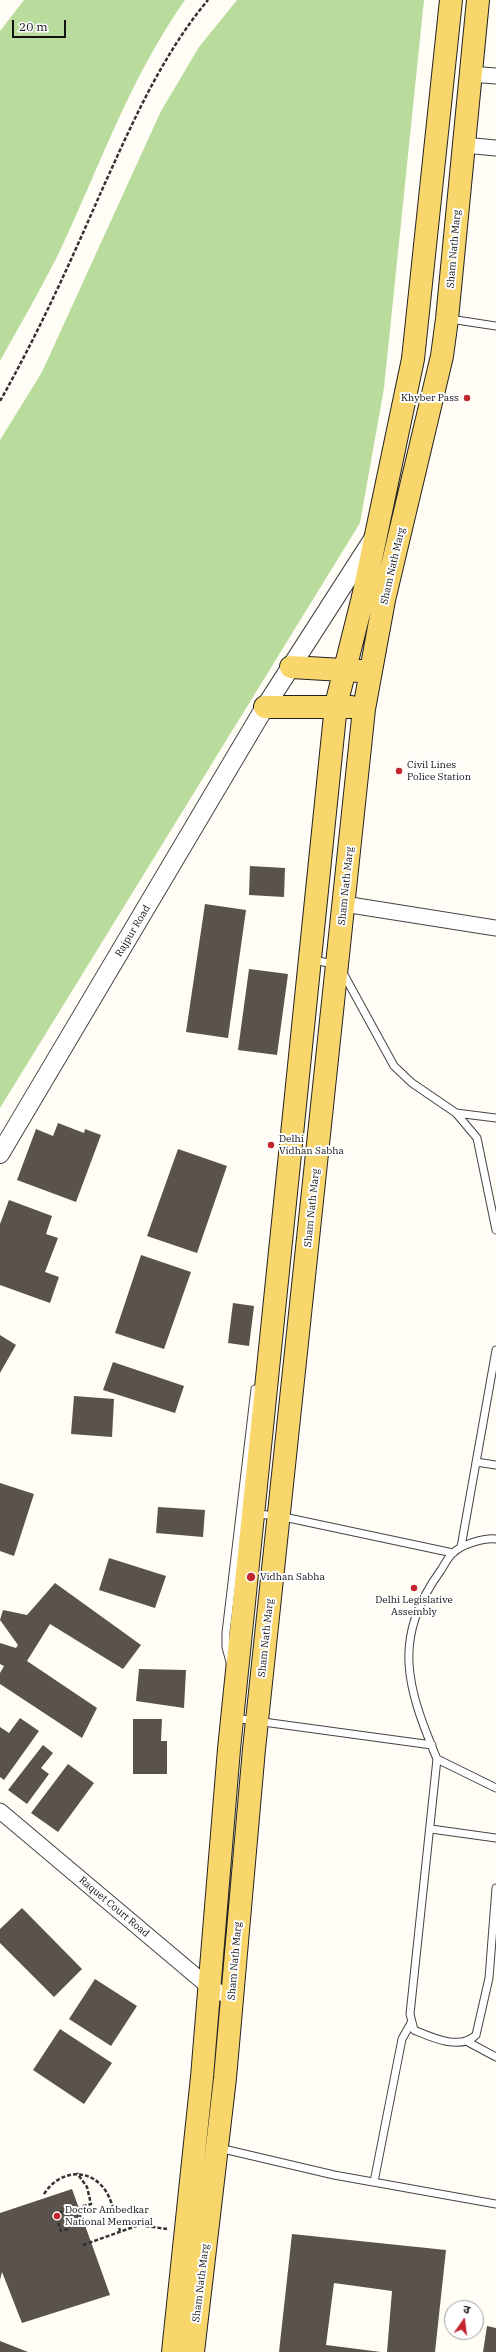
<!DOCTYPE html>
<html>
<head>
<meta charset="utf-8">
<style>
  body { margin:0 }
  #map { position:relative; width:496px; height:2352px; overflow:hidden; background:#fffdf5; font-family:"IBM Plex Serif","Noto Sans Devanagari",serif }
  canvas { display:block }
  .north { position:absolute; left:444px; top:2300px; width:40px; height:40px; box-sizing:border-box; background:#fff; border:1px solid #a0a0a0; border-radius:50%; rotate:14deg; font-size:11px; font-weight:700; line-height:16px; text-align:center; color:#111 }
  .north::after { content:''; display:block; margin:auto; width:14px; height:18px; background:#c4262e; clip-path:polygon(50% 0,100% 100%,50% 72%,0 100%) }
  .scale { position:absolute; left:12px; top:20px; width:54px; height:18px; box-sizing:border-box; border:2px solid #111; border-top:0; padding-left:5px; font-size:12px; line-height:14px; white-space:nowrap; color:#111; -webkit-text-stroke:3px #fff; paint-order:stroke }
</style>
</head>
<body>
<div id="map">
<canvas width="496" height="2352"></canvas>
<div class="north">उ</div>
<div class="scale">20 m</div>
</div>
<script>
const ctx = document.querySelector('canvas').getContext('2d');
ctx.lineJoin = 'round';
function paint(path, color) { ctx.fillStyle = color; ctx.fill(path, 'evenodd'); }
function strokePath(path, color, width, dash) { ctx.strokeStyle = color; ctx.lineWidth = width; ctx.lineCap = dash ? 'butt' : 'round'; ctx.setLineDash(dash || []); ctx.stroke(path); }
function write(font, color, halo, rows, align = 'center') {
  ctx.font = font + ' "IBM Plex Serif",serif'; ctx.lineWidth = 4; ctx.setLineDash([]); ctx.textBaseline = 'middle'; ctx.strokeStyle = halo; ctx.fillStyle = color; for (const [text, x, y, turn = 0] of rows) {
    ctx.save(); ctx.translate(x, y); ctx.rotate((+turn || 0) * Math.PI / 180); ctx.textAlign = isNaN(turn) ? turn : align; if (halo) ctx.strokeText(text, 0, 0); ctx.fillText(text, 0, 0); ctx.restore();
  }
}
paint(new Path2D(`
  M 24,0 L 185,0 C 129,79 98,171 57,257 C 39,292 19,327 0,361 L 0,31 Z
  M 237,0 L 424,0 L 384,388 L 360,523 L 0,1108 L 0,440 L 42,372 L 161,111 L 199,47 Z`), '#b9dc9c');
paint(new Path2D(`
  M 250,866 L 285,868 L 284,897 L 249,895 Z
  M 205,904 L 246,910 L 228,1038 L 186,1032 Z
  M 249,969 L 288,974 L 277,1055 L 238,1050 Z
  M 58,1123 L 84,1133 L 85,1129 L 101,1135 L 76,1202 L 17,1180 L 36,1129 L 53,1136 Z
  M 178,1149 L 227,1166 L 197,1253 L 147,1236 Z
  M 9,1200 L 52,1216 L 46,1234 L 58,1238 L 45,1272 L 59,1277 L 50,1303 L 0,1285 L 0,1224 Z
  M 141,1255 L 191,1272 L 164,1349 L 115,1333 Z
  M 233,1303 L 254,1306 L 249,1346 L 228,1343 Z
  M 0,1335 L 16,1345 L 0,1373 Z
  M 113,1362 L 184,1386 L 175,1413 L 103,1390 Z
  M 74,1396 L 114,1399 L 112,1437 L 71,1434 Z
  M 0,1483 L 34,1494 L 14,1556 L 0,1551 Z
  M 158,1507 L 205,1510 L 203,1537 L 156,1533 Z
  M 109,1558 L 166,1576 L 155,1608 L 99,1590 Z
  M 55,1583 L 141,1645 L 123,1669 L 50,1624 L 27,1661 L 97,1708 L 82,1738 L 0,1684 L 0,1673 L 4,1666 L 0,1664 L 0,1643 L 16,1648 L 18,1645 L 0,1620 L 3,1610 L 27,1615 Z
  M 139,1669 L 186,1670 L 184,1708 L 136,1701 Z
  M 20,1718 L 39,1731 L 4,1780 L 0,1777 L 0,1727 L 9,1733 Z
  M 133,1719 L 162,1719 L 161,1741 L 167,1741 L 167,1774 L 133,1774 Z
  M 43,1745 L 53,1753 L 41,1768 L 49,1774 L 27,1804 L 8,1790 Z
  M 68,1764 L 94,1783 L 58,1832 L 31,1813 Z
  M 22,1908 L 82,1969 L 54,1997 L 0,1943 L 0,1929 Z
  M 95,1979 L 137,2006 L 111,2046 L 69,2019 Z
  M 60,2029 L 112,2063 L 84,2104 L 33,2070 Z
  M 72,2189 L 110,2295 L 22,2323 L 2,2272 L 0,2280 L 0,2213 Z
  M 292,2234 L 446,2250 L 435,2352 L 387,2352 L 392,2291 L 334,2283 L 326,2345 L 381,2352 L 279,2352 Z
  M 487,2326 L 496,2328 L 496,2352 L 483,2352 Z
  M 0,2341 L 28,2352 L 0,2352 Z`), '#5a524d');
const service = new Path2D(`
  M 450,319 L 496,326
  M 312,960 L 335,964
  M 343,973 L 394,1066 L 412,1083 L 456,1113 L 477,1138 L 496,1230
  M 456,1113 L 496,1118
  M 476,1462 L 496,1465
  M 256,1514 L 279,1516 L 453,1553
  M 496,1539 C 484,1538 462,1544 453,1553 C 448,1557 445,1564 441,1570 C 391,1639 407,1687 437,1759 L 496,1788
  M 461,1547 L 496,1350
  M 230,1662 L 226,1647 L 226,1633 L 255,1389
  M 234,1718 L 432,1745
  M 437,1759 L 410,2014 L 414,2030 C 431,2037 460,2051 476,2035 L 489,1978 L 496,1888
  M 431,1829 L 496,1838
  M 466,2041 L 496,2057
  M 219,2148 L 334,2175 L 496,2204
  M 374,2182 L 402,2039 L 411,2023`);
const minor = new Path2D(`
  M 470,74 L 496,76
  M 464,145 L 496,148
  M 344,904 L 496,928
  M 0,1811 L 209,1987 L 232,1998`);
const tertiary = new Path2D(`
  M 0,1154 L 265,707 L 373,539`);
const primary = new Path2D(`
  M 291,667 L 360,671
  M 265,707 L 351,707
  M 173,2352 L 202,2077 L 229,1749 L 336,705 L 363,597 L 413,359 L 451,0
  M 193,2352 L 225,2078 L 254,1749 L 364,709 L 384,600 L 442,356 L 447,319 L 478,0`);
strokePath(service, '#444', 9);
strokePath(minor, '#444', 17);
strokePath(tertiary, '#444', 20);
strokePath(primary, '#222', 24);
strokePath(new Path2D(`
  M 0,401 C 38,334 70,263 101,192 C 131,126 161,56 208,0
  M 44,2194 C 59,2170 91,2166 107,2193 C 113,2204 116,2219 120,2231
  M 68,2229 L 61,2231 L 55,2214 L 91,2204 L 87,2187 L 77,2173
  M 83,2245 L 139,2225 L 167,2229`), '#333', 2.5, [4, 2]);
strokePath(service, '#fff', 7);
strokePath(minor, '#fff', 15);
strokePath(tertiary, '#fff', 18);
strokePath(primary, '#f9d66b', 22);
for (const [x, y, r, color] of [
  [467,398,4,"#c4262e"],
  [399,771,4,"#c4262e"],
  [271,1145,4,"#c4262e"],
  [251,1577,5,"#c4262e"],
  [414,1588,4,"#c4262e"],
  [57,2216,4,"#c4262e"]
]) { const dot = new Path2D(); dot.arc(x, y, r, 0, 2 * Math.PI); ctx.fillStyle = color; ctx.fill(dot); strokePath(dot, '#fff', 1.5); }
write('10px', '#111', '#fff', [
  ["Sham Nath Marg",454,249,-85],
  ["Sham Nath Marg",393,566,-77],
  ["Sham Nath Marg",346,886,-84],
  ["Rajpur Road",133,931,-59],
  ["Sham Nath Marg",312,1208,-84],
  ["Sham Nath Marg",266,1638,-84],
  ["Raquet Court Road",114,1907,40],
  ["Sham Nath Marg",235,1961,-85],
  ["Sham Nath Marg",201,2283,-83]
]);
write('10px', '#111', '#fff', [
  ["Khyber Pass",459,398,"right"],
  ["Civil Lines",407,765],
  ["Police Station",407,777],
  ["Delhi",279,1139],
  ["Vidhan Sabha",279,1151],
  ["Vidhan Sabha",260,1577],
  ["Delhi Legislative",414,1600,"center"],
  ["Assembly",414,1612,"center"],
  ["Doctor Ambedkar",65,2210],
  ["National Memorial",65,2222]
], 'left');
</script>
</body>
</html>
